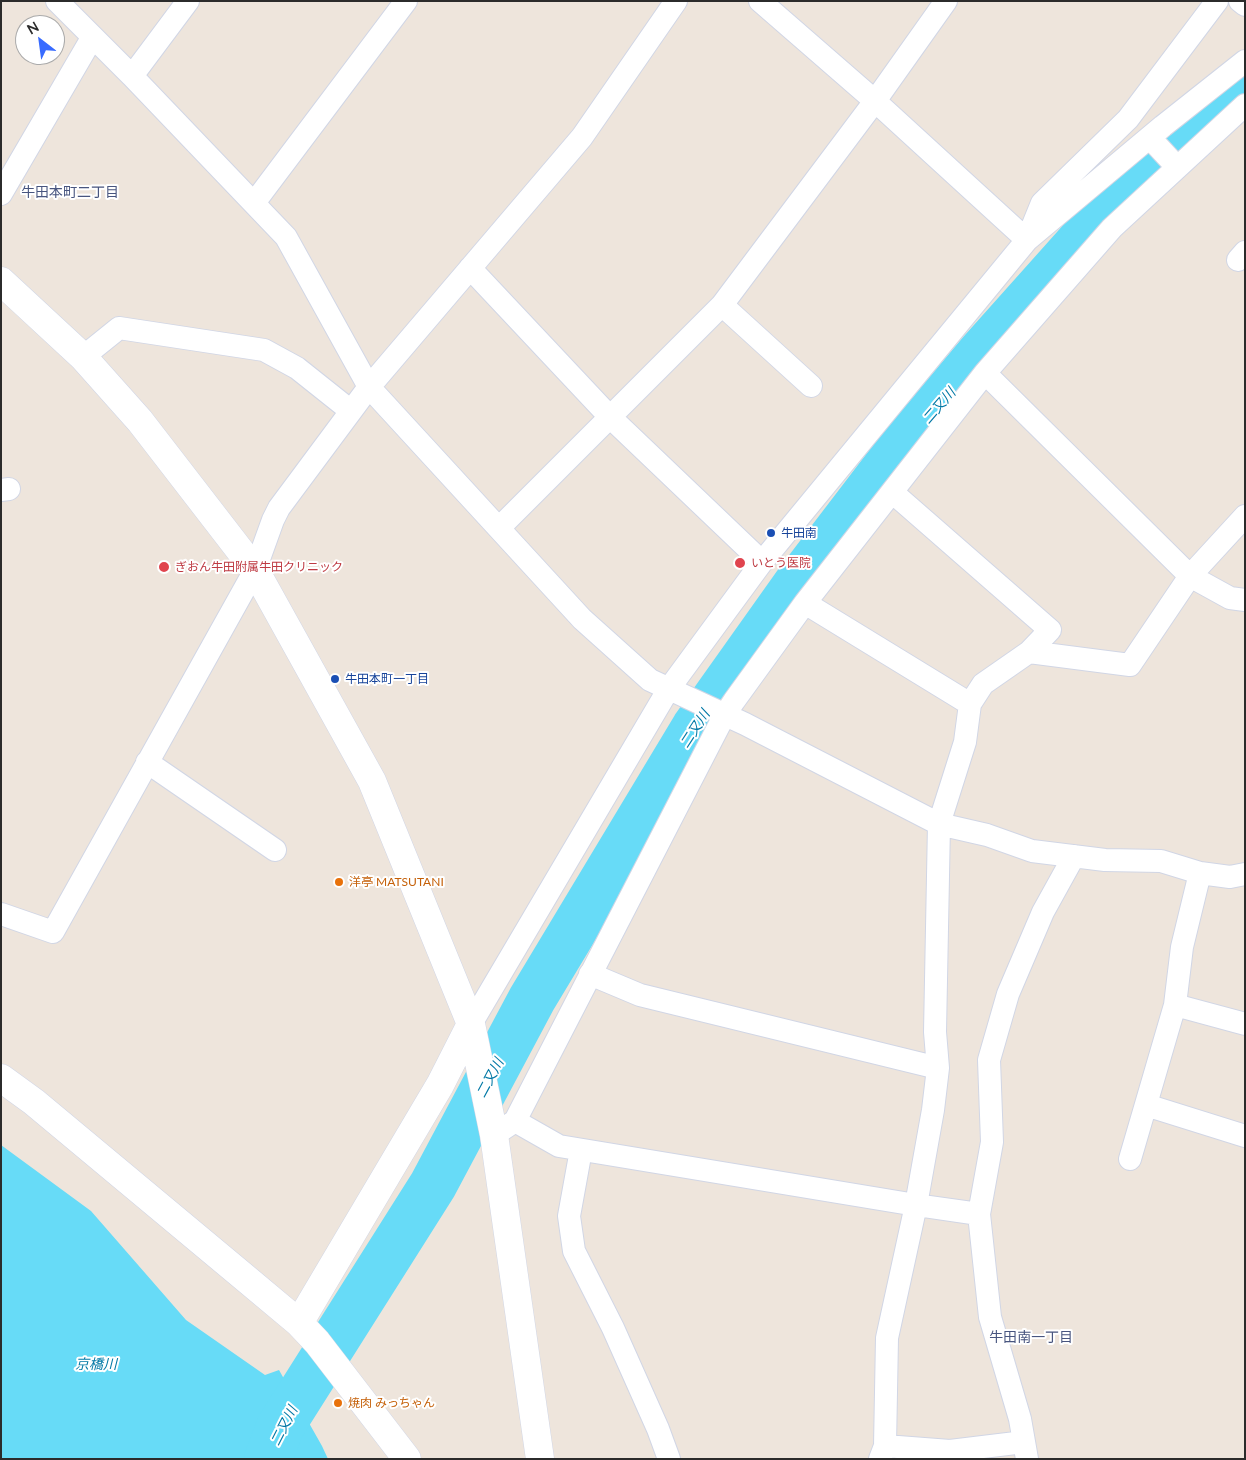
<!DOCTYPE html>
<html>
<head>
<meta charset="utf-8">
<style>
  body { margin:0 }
  #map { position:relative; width:1246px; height:1460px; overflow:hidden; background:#eee5dc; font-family:Lato,sans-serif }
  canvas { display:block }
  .frame { position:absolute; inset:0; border:2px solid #2b2b2b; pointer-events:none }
  .north { position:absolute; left:15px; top:15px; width:50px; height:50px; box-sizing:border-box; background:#fff; border:1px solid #aaa; border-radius:50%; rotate:330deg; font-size:14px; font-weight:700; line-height:20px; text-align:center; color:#2b2b2b }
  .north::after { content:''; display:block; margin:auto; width:18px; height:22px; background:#386bff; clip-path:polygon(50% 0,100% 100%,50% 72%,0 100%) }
</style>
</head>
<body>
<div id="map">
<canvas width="1246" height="1460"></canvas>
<div class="frame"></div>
<div class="north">N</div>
</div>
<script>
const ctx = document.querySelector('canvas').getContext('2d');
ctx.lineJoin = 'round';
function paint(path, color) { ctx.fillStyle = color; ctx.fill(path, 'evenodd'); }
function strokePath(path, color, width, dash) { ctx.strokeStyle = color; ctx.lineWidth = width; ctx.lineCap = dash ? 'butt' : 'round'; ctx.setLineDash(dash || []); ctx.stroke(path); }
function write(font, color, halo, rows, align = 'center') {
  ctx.font = font + ' Lato,"Noto Sans JP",sans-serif'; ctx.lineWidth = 4; ctx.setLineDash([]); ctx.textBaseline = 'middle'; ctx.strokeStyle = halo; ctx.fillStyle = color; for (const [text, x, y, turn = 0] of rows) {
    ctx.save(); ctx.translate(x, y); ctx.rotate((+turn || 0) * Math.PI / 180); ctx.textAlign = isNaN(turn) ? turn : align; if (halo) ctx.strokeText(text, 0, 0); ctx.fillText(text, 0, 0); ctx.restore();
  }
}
paint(new Path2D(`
  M 1,1145 L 91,1211 L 186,1320 L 265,1375 L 279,1370 L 322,1446 L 328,1459 L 1,1459 Z`), '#67dbf7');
strokePath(new Path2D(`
  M 268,1459 L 280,1427 L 433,1185 L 532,999 L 695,728 L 798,583 L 898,452 L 982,352 L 1116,202 L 1193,132 L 1245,89`), '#67dbf7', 48);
const street = new Path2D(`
  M 57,1 L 132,76 L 286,237 L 369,387 L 582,619 L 650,680 L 745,724 L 939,824 L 987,835 L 1032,851 L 1105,860 L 1161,861 L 1200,873 L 1230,877 L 1245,874
  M 760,1 L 875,101 L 1027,240 L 1042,203 L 1128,119 L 1217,1
  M 1240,1 L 1245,5
  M 132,76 L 188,1
  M 1150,138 L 1177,167
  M 1,194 L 92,38
  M 254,203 L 406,1
  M 1238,260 L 1245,252
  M 470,268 L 610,417 L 762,562
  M 722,305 L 811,386
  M 83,357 L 119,328 L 264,350 L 297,368 L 351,411
  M 985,373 L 1190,576 L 1230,598 L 1245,600
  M 1,490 L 9,489
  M 499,528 L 722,305 L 875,101 L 946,1
  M 805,603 L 970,704
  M 1029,652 L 1130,665 L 1190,576 L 1245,516
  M 147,762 L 275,850
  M 1,914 L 53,932 L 255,570 L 273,520 L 279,508 L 369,387 L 582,137 L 676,1
  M 590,974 L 640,995 L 938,1068
  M 1175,1005 L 1245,1024
  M 471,1024 L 668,690 L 762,562 L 1027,240 L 1163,126 L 1245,61
  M 1146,1105 L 1245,1136
  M 515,1121 L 559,1146 L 916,1205 L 979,1214
  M 494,1135 L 515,1121 L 724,716 L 734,701 L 805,603 L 985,373 L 1112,228 L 1245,105
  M 581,1150 L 569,1216 L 574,1251 L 613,1328 L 658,1429 L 669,1459
  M 1130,1159 L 1175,1005 L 1182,947 L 1200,873
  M 885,1446 L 950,1451 L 1024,1442
  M 880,1459 L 885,1446 L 887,1338 L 916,1205 L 933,1110 L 938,1068 L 935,1032 L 939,824 L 965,742 L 970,704 L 983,684 L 1029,652 L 1050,630 L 892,492
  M 1027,1459 L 1020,1419 L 990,1317 L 979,1214 L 992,1142 L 989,1060 L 1008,994 L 1043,912 L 1074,856`);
const secondary = new Path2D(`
  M 1,281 L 83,357 L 140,421 L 255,570 L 372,781 L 471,1024 L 494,1135 L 540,1459
  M 1,1078 L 34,1102 L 244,1277 L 299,1323 L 317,1342 L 407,1459
  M 299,1323 L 440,1085 L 471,1024`);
strokePath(street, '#d1d6e5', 24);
strokePath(secondary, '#d1d6e5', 29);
strokePath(street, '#fff', 22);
strokePath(secondary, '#fff', 28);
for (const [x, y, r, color] of [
  [771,533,5,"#1a4fb4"],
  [740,563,6,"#e0444e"],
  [164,567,6,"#e0444e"],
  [335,679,5,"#1a4fb4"],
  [339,882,5,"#e8710a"],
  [338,1403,5,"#e8710a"]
]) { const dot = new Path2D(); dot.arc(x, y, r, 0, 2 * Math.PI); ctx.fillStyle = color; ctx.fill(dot); strokePath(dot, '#fff', 2); }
write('12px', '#164399', '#fff', [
  ["牛田南",781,533],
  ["牛田本町一丁目",345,679]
], 'left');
write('12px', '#be3a42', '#fff', [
  ["いとう医院",751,563],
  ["ぎおん牛田附属牛田クリニック",175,567]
], 'left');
write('12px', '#c56008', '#fff', [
  ["洋亭 MATSUTANI",349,882],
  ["焼肉 みっちゃん",348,1403]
], 'left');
write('14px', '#48557f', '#fff', [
  ["牛田本町二丁目",70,192],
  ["牛田南一丁目",1031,1337]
]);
write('italic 14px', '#0379a6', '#fff', [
  ["二又川",939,406,-49],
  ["二又川",695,729,-57],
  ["二又川",490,1078,-62],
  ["京橋川",96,1364],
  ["二又川",284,1426,-63]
]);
</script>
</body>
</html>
